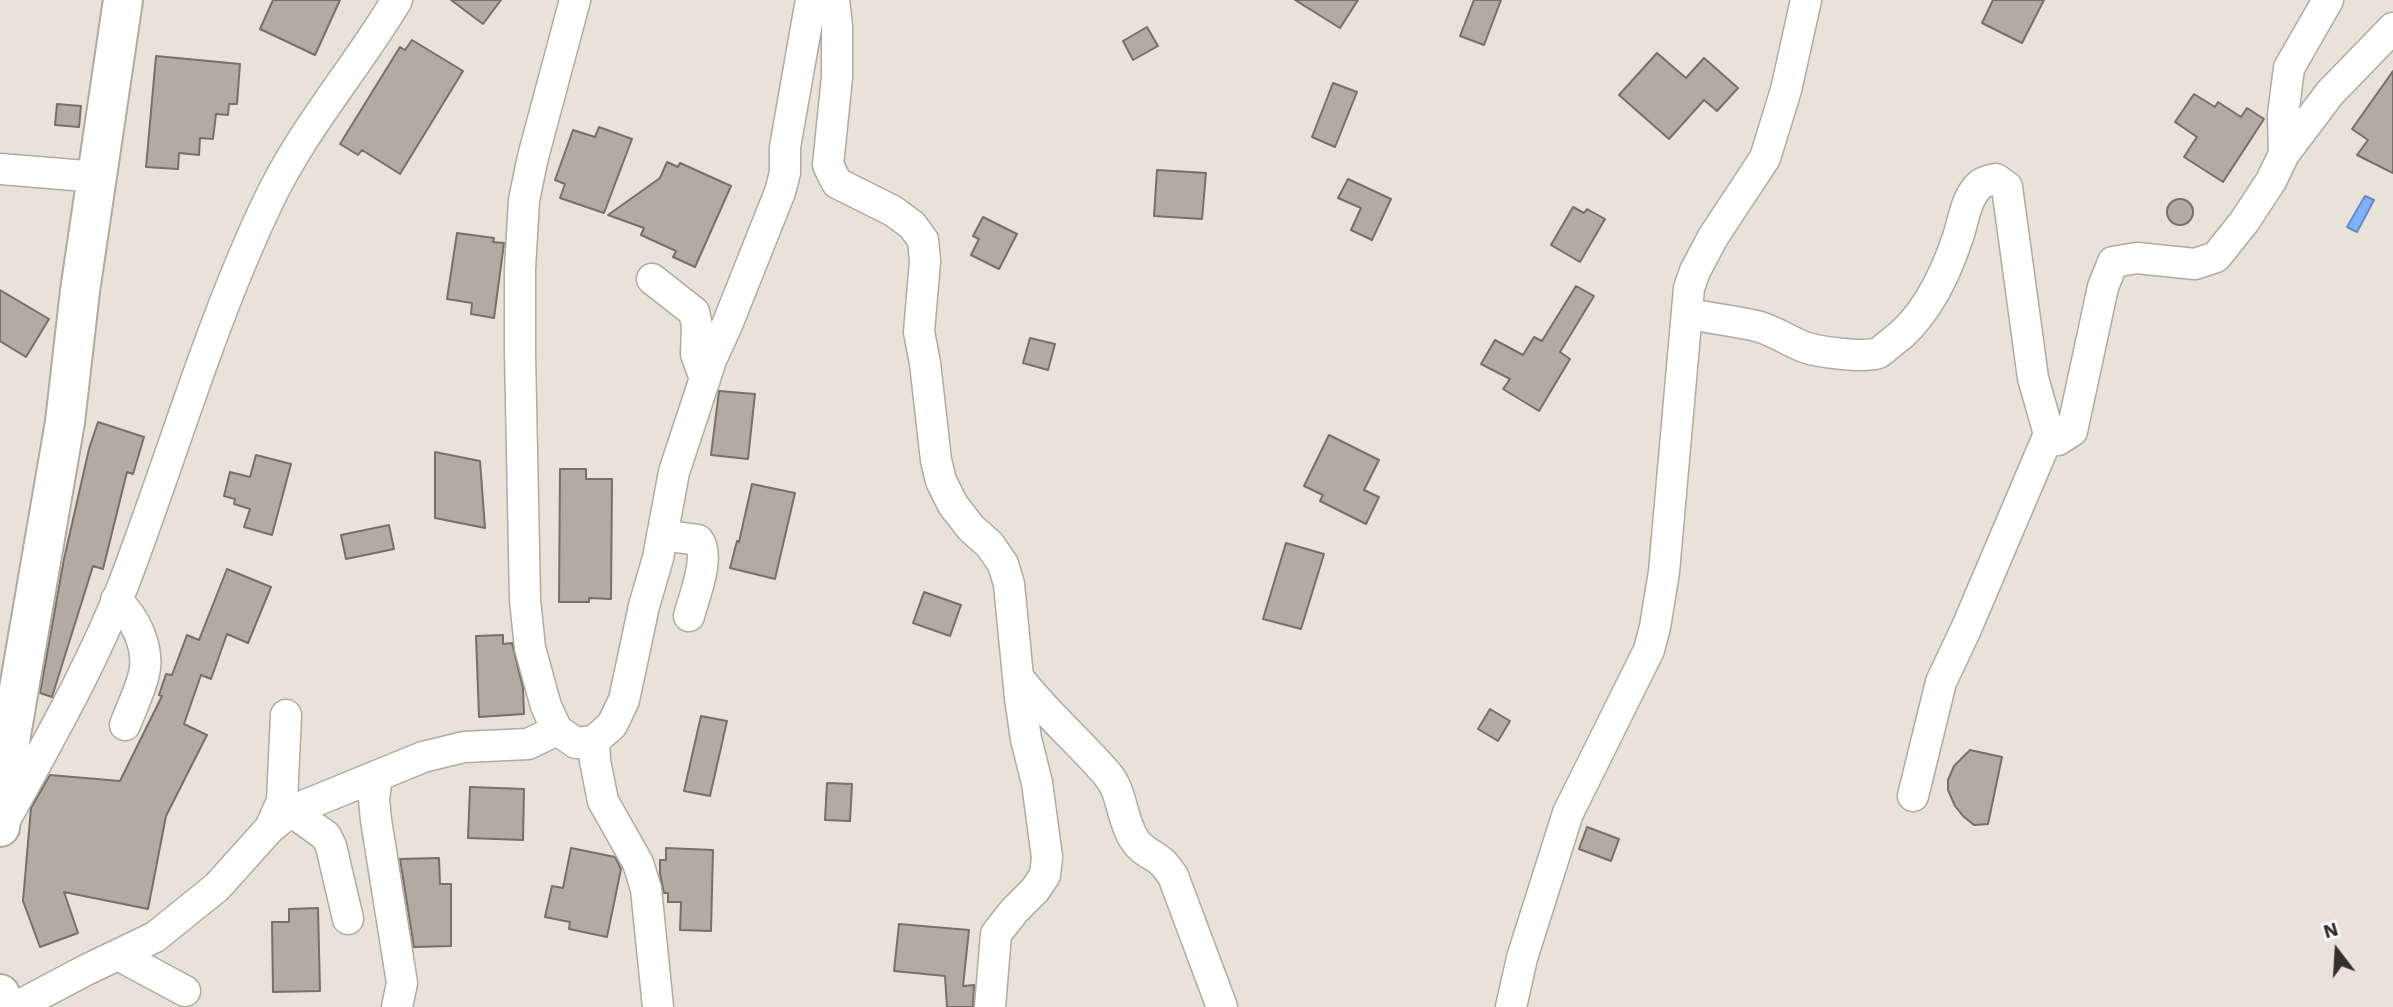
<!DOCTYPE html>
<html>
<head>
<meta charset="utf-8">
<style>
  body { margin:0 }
  #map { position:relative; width:2393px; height:1007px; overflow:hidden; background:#e8e2d9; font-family:"Work Sans",sans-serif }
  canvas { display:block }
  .north { position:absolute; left:2302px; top:916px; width:70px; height:70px; -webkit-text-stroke:5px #fff; paint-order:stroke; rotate:343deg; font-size:19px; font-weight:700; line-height:28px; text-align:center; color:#322f2c }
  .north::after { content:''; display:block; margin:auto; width:24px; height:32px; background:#322f2c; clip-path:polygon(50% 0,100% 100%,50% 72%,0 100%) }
</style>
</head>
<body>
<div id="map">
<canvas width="2393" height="1007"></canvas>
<div class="north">N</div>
</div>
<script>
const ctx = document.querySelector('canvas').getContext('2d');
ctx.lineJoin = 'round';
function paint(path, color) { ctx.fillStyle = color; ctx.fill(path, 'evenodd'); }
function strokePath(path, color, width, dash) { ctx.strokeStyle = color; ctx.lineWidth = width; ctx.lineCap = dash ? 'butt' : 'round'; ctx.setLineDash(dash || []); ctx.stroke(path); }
const water = new Path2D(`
  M 2365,196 L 2374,200 L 2357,232 L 2347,227 Z`);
paint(water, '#7eb2fe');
strokePath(water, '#678bbf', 2);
const building = new Path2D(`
  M 273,0 L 340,0 L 315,55 L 260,29 Z
  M 451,0 L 501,0 L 483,24 Z
  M 1295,0 L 1358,0 L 1340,28 Z
  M 1474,0 L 1501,0 L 1484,45 L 1460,36 Z
  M 1993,0 L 2044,0 L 2022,43 L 1982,23 Z
  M 1147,27 L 1158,46 L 1133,60 L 1123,41 Z
  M 412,40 L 463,71 L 400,174 L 362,150 L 358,155 L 340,144 L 400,47 L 405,50 Z
  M 1657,53 L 1686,78 L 1704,58 L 1738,88 L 1717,111 L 1704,100 L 1669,139 L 1619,95 Z
  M 156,56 L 240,64 L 237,104 L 229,104 L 228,115 L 216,114 L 213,139 L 200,138 L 199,155 L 179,153 L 178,169 L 146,167 Z
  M 2393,71 L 2393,173 L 2357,155 L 2368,140 L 2352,129 Z
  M 1333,83 L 1357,92 L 1335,147 L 1312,137 Z
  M 2194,94 L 2215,107 L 2218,102 L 2241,117 L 2247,108 L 2264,119 L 2223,182 L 2184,157 L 2197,137 L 2175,122 Z
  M 57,104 L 81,106 L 79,127 L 55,125 Z
  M 599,127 L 632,139 L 604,213 L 560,198 L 565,184 L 555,180 L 573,130 L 595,137 Z
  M 667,162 L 678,167 L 680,163 L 731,186 L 695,267 L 673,257 L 676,251 L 641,235 L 644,228 L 608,215 L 660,178 Z
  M 1157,170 L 1206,173 L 1202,219 L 1154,216 Z
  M 1348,179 L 1391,199 L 1372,240 L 1351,230 L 1361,208 L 1338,198 Z
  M2167 212a13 13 0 1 1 26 0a13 13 0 1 1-26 0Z
  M 1573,207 L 1584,213 L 1587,209 L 1605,219 L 1580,262 L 1551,245 Z
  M 983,217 L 1017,234 L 999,269 L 971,255 L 979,239 L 973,236 Z
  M 457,233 L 494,238 L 493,242 L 504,243 L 494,318 L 471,314 L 472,303 L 447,299 Z
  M 1576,286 L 1594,296 L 1560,352 L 1570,359 L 1539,411 L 1503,389 L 1510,379 L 1481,364 L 1495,340 L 1523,355 L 1534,337 L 1542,341 Z
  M 0,290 L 49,319 L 26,357 L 0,341 Z
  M 1030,338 L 1055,344 L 1048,370 L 1023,363 Z
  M 719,391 L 755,394 L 748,459 L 711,455 Z
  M 98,422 L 144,437 L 133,474 L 127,472 L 103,569 L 93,566 L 52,697 L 40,693 L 64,559 L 89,449 Z
  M 1329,435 L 1379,460 L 1364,490 L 1379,497 L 1366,524 L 1320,501 L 1323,495 L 1304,486 Z
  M 435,452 L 480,461 L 485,528 L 435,518 Z
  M 256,455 L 291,464 L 272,535 L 244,527 L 250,509 L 234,504 L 235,499 L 224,496 L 230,472 L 250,477 Z
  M 560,469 L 586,469 L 586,479 L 612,479 L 611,599 L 589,598 L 589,602 L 559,602 Z
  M 752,484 L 795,493 L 775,579 L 730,568 L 737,541 L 739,542 Z
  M 389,525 L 394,549 L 346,559 L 341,535 Z
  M 1286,543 L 1324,554 L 1301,629 L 1263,619 Z
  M 227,569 L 271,587 L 248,643 L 227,634 L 211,679 L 201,675 L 184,724 L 207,735 L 166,816 L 148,909 L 64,892 L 78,933 L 40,947 L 23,901 L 31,808 L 50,775 L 120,781 L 162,696 L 159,695 L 166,674 L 172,675 L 187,635 L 199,640 Z
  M 924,592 L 961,605 L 950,636 L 913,623 Z
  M 503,635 L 503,644 L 512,643 L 523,688 L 524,714 L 479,717 L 476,636 Z
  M 1490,709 L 1510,721 L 1498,741 L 1478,729 Z
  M 701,716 L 727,721 L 710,796 L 684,791 Z
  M 1970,750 L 2002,757 L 1988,824 L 1974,825 L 1963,816 L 1955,806 L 1948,790 L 1948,780 L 1954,766 Z
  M 827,783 L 852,784 L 850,821 L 825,820 Z
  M 470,787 L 524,789 L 523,840 L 468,838 Z
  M 1587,827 L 1619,839 L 1611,861 L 1579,849 Z
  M 571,848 L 615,857 L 621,869 L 607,937 L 569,929 L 570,922 L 545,917 L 552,886 L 563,888 Z
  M 666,848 L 713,850 L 711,931 L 680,930 L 681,902 L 668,902 L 668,893 L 664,893 L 660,874 L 660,860 L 666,860 Z
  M 439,858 L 440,884 L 451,884 L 451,946 L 414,947 L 400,859 Z
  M 318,908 L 320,991 L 273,992 L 272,922 L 289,922 L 289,909 Z
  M 899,924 L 969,930 L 963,986 L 974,985 L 973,1007 L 947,1007 L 945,976 L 894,971 Z`);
paint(building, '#b1aba3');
strokePath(building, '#767068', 2);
const minor = new Path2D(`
  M 575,0 L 533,157 L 524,200 L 520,269 L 520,352 L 525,600 L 530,648 L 546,706 L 557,730 L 576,743 L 594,741 L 612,725 L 624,700 L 644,606 L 658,558 L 674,472 L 711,360 L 727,325 L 780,192 L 785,173 L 785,147 L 811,0
  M 834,0 L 837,26 L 837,77 L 828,165 L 837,183 L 893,211 L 912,225 L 923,240 L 925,261 L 919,332 L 925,363 L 936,460 L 941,481 L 953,505 L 971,528 L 990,545 L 1003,564 L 1009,584 L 1020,698 L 1026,739 L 1037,783 L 1047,857 L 1045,875 L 1035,890 L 1014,911 L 996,934 L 990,1007
  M 2284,154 L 2330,93 L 2393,28
  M 0,169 L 98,177
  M 652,279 L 694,312 L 697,326 L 696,354 L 705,379
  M 1687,313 C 1711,319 1738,321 1760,327 C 1776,332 1789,341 1804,347 C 1818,352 1864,358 1878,353 C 1882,351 1887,346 1891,343 C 1925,319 1945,276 1958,237 C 1964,219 1966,196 1981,184 C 1985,181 1991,180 1996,179 L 2007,187 L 2033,378 L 2049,434 L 2058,440 L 2072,431 L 2103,287 L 2113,262 L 2137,258 L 2195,264 L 2216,257 L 2244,222 L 2271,181 L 2284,154 L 2283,115 L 2289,68 L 2328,0
  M 662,535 L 698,540 C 711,556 694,597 689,616
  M 116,600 C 135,617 150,648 144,674 C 140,691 131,709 125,725
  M 1018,677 C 1045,713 1078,740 1107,774 C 1123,792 1121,819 1134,839 C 1141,851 1153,854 1163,863 C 1166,866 1170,872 1173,876 L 1222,1007
  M 594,741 L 595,761 L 603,801 L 638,863 L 646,889 L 658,1007
  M 377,776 L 374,799 L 376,820 L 402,983 L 397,1007
  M 1913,796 L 1941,682 L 1966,629 L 2049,434
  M 291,811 L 326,836 L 331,846 L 348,919
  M 5,820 C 48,742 92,665 124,583 C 172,457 209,327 266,206 C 300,132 355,70 397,0
  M 270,828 L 282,801 L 286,715
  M 118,955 L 185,991
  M 16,1007 L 86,970 L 155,937 L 217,887 L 270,828 L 291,811 L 423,757 L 464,747 L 528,744 L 557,730
  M 1511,1007 L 1522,958 L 1568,813 L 1649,650 L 1655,627 L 1664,572 L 1689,288 L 1695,271 L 1713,237 L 1765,158 L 1786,90 L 1806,0`);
const major = new Path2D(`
  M 0,827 L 11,735 L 65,422 L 80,291 L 123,0
  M 0,994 L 1,1007`);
strokePath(minor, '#b0aaa1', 33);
strokePath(major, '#b0aaa1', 42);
strokePath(minor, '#fff', 30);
strokePath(major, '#fff', 38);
</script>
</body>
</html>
